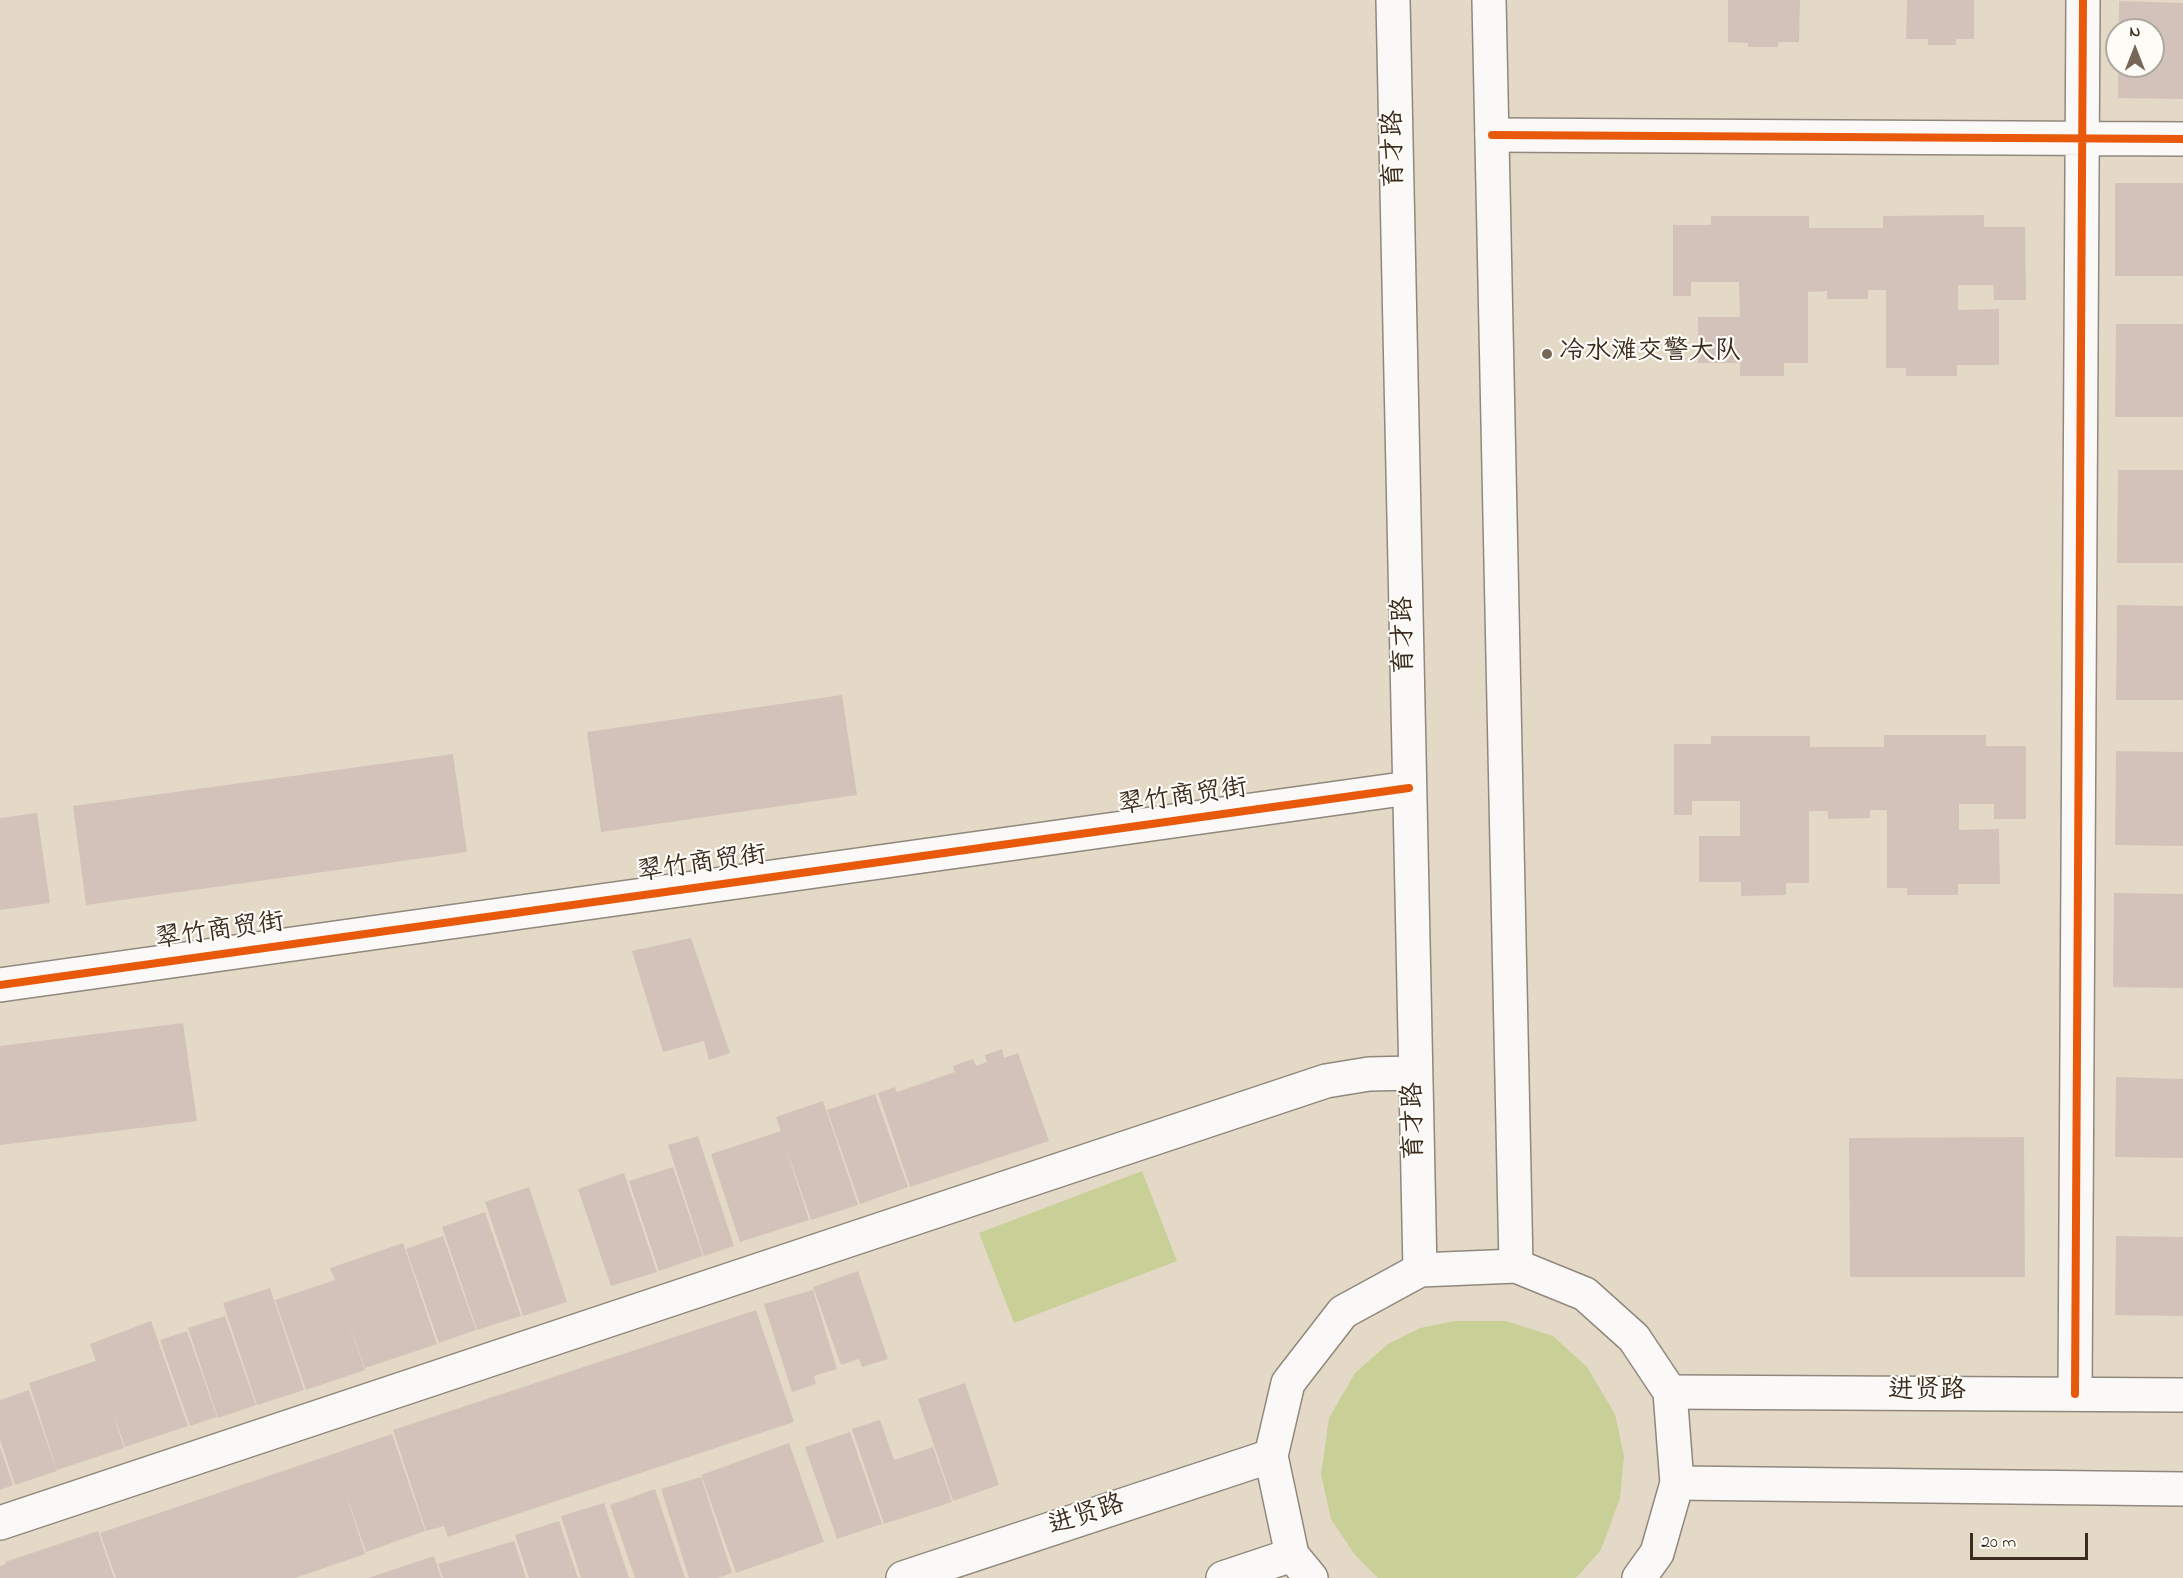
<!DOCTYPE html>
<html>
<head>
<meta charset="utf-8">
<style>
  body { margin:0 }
  #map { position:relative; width:2183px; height:1578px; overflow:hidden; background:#e4d9c7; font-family:"Indie Flower",sans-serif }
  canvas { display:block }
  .north { position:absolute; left:2105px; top:18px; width:60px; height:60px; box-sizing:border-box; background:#fdfcf7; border:2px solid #afa8a0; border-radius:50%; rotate:0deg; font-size:16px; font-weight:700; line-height:24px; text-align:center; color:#3b2a1e }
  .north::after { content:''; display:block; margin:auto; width:21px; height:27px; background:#766759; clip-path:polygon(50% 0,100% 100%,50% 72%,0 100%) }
  .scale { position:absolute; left:1970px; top:1533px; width:118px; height:27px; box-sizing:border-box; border:3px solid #3b2a1e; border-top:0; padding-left:8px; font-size:18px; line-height:21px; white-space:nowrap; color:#3b2a1e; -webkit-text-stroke:4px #fdfcf7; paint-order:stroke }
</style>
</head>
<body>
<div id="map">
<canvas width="2183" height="1578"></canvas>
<div class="north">N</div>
<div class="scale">20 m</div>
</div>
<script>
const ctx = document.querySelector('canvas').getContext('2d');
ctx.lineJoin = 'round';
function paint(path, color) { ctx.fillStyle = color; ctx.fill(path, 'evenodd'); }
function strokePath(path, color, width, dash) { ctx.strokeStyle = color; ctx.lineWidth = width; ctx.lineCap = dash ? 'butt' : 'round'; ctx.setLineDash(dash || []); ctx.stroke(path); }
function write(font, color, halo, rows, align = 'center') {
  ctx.font = font + ' "Indie Flower","LXGW WenKai TC",sans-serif'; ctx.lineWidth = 4.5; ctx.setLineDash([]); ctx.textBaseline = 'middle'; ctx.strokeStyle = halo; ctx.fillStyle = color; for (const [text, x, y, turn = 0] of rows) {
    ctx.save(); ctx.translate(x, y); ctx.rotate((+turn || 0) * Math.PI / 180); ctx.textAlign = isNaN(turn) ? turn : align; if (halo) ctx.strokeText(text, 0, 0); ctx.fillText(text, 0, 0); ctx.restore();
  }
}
paint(new Path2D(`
  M 1142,1171 L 1177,1261 L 1014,1323 L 979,1233 Z
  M 1454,1321 L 1506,1321 L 1553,1336 L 1587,1367 L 1615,1414 L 1624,1456 L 1620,1498 L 1601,1550 L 1576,1578 L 1378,1578 L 1355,1555 L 1331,1519 L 1321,1474 L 1329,1418 L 1355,1373 L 1388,1344 L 1420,1328 Z`), '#c8d097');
paint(new Path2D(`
  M 1728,0 L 1800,0 L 1799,42 L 1778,42 L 1778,47 L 1748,47 L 1748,43 L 1728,42 Z
  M 1907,0 L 1974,0 L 1974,39 L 1956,39 L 1956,45 L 1928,45 L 1928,39 L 1906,39 Z
  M 2119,1 L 2183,3 L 2183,99 L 2118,98 L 2118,66 L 2153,66 L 2153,30 L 2119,30 Z
  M 2115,183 L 2183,183 L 2183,276 L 2115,276 Z
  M 1984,215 L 1984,227 L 2025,227 L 2026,300 L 1994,300 L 1993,285 L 1958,285 L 1958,310 L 1999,309 L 1999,365 L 1957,365 L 1957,376 L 1906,376 L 1906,368 L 1886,368 L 1886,290 L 1868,290 L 1868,299 L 1827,299 L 1827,291 L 1808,292 L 1808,363 L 1784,363 L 1784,376 L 1740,376 L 1740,363 L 1698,363 L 1698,317 L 1740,317 L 1739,282 L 1691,282 L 1691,296 L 1673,296 L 1673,225 L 1711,225 L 1711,216 L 1809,216 L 1809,228 L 1883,228 L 1883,216 Z
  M 2116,324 L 2183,324 L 2183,417 L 2115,417 Z
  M 2118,470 L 2183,470 L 2183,563 L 2117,563 Z
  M 2117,605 L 2183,606 L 2183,700 L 2116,700 Z
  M 842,695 L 857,795 L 601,832 L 587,732 Z
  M 1884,735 L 1986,735 L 1986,746 L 2026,746 L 2026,819 L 1994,819 L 1994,804 L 1959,804 L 1959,830 L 1999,829 L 2000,884 L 1958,884 L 1958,895 L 1907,895 L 1907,888 L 1887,888 L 1887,810 L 1870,810 L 1870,818 L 1828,819 L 1828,811 L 1809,811 L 1809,883 L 1786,883 L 1786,895 L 1741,896 L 1741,882 L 1699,882 L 1699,836 L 1740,836 L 1740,801 L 1692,801 L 1692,815 L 1674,815 L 1674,744 L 1711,744 L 1711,736 L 1810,736 L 1810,747 L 1884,747 Z
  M 2116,751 L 2183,752 L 2183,846 L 2115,845 Z
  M 453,754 L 467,852 L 86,905 L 73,806 Z
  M 37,813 L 50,903 L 0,910 L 0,818 Z
  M 2114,893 L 2183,894 L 2183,988 L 2113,987 Z
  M 691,938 L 730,1053 L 709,1060 L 704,1041 L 663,1052 L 632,951 Z
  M 183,1023 L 197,1121 L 0,1145 L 0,1046 Z
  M 1002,1049 L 1004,1058 L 1018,1053 L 1049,1141 L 910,1187 L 878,1093 L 895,1087 L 897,1092 L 955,1072 L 953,1066 L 973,1059 L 976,1066 L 987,1062 L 985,1055 Z
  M 2116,1077 L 2183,1079 L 2183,1158 L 2115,1157 Z
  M 875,1094 L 908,1187 L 860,1204 L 827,1110 Z
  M 823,1101 L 858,1205 L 811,1220 L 784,1142 L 809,1220 L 740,1242 L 711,1154 L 781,1131 L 776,1117 Z
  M 698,1136 L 734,1246 L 704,1256 L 668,1145 Z
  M 2024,1137 L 2025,1277 L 1850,1277 L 1849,1138 Z
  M 673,1167 L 703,1256 L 659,1271 L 629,1181 Z
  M 624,1173 L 657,1272 L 611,1286 L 578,1189 Z
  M 529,1187 L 567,1302 L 523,1316 L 485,1202 Z
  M 485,1212 L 521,1316 L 477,1330 L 442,1227 Z
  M 443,1236 L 476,1330 L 439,1343 L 406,1249 Z
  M 2116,1236 L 2183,1237 L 2183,1316 L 2115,1315 Z
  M 403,1243 L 437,1344 L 365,1368 L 341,1301 L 365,1370 L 306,1390 L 275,1300 L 335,1280 L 330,1268 Z
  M 858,1271 L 888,1359 L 862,1367 L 859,1359 L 841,1365 L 813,1287 Z
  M 270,1288 L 304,1390 L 257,1405 L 223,1303 Z
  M 813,1290 L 837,1369 L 814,1376 L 816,1384 L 792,1392 L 764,1304 Z
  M 756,1310 L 794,1422 L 448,1537 L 444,1526 L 426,1531 L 393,1430 Z
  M 225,1316 L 256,1405 L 218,1418 L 188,1328 Z
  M 151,1321 L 188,1426 L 125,1447 L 112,1410 L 124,1448 L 57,1470 L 29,1383 L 96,1361 L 90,1344 Z
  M 187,1331 L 217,1417 L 190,1426 L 160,1340 Z
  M 965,1383 L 999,1485 L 953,1501 L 918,1399 Z
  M 29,1390 L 57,1471 L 15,1485 L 0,1440 L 0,1400 Z
  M 880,1420 L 894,1460 L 933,1447 L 952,1502 L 884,1524 L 852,1429 Z
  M 850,1432 L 882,1524 L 837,1539 L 805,1447 Z
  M 392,1434 L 425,1531 L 366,1552 L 344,1488 L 365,1554 L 295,1578 L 116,1578 L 100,1533 Z
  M 789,1443 L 824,1542 L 736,1573 L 701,1475 Z
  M 0,1447 L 13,1485 L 0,1490 Z
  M 701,1477 L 732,1573 L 718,1578 L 689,1578 L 661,1489 Z
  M 655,1489 L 685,1578 L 635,1578 L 610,1505 Z
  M 604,1503 L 629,1578 L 581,1578 L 561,1516 Z
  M 559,1521 L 578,1578 L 529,1578 L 515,1535 Z
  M 98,1531 L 114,1578 L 0,1578 L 0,1566 L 6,1564 L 5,1562 Z
  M 514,1541 L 526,1578 L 443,1578 L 438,1564 Z
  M 434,1556 L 441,1578 L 368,1578 Z`), '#d3c2b9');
const minor = new Path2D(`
  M 1492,135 L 2183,139
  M 0,985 L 1409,788
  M 1670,1392 L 2183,1395
  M 2075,1394 L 2083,0
  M 1677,1483 L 2183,1489
  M 0,1523 L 1326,1081 L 1369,1074 L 1415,1073
  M 903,1578 L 1271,1456
  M 1223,1578 L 1292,1555`);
const major = new Path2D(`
  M 1393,0 L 1420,1270
  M 1489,0 L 1516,1266
  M 1311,1578 L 1292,1555 L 1271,1456 L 1288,1383 L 1343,1312 L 1420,1270 L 1516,1266 L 1585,1294 L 1634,1338 L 1670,1392 L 1677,1483 L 1657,1553 L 1639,1578`);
strokePath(minor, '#90887d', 36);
strokePath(major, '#90887d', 36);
strokePath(minor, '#fbf9f7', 33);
strokePath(major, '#fbf9f7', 33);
strokePath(new Path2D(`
  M 1492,135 L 2183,139
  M 0,985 L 1409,788
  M 2075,1394 L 2083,0`), '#e8590c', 8);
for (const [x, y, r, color] of [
  [1547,354,6,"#766759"]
]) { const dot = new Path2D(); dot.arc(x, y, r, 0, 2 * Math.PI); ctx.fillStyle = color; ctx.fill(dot); strokePath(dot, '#fdfcf7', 2); }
write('26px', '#3b2a1e', '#fdfcf7', [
  ["育才路",1396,149,-91],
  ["育才路",1406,635,-91],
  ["翠竹商贸街",1183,799,-8],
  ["翠竹商贸街",702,866,-8],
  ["翠竹商贸街",220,933,-8],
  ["育才路",1416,1121,-91],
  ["进贤路",1927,1393],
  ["进贤路",1087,1517,-18]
]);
write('26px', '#3b2a1e', '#fdfcf7', [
  ["冷水滩交警大队",1559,354]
], 'left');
</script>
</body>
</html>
